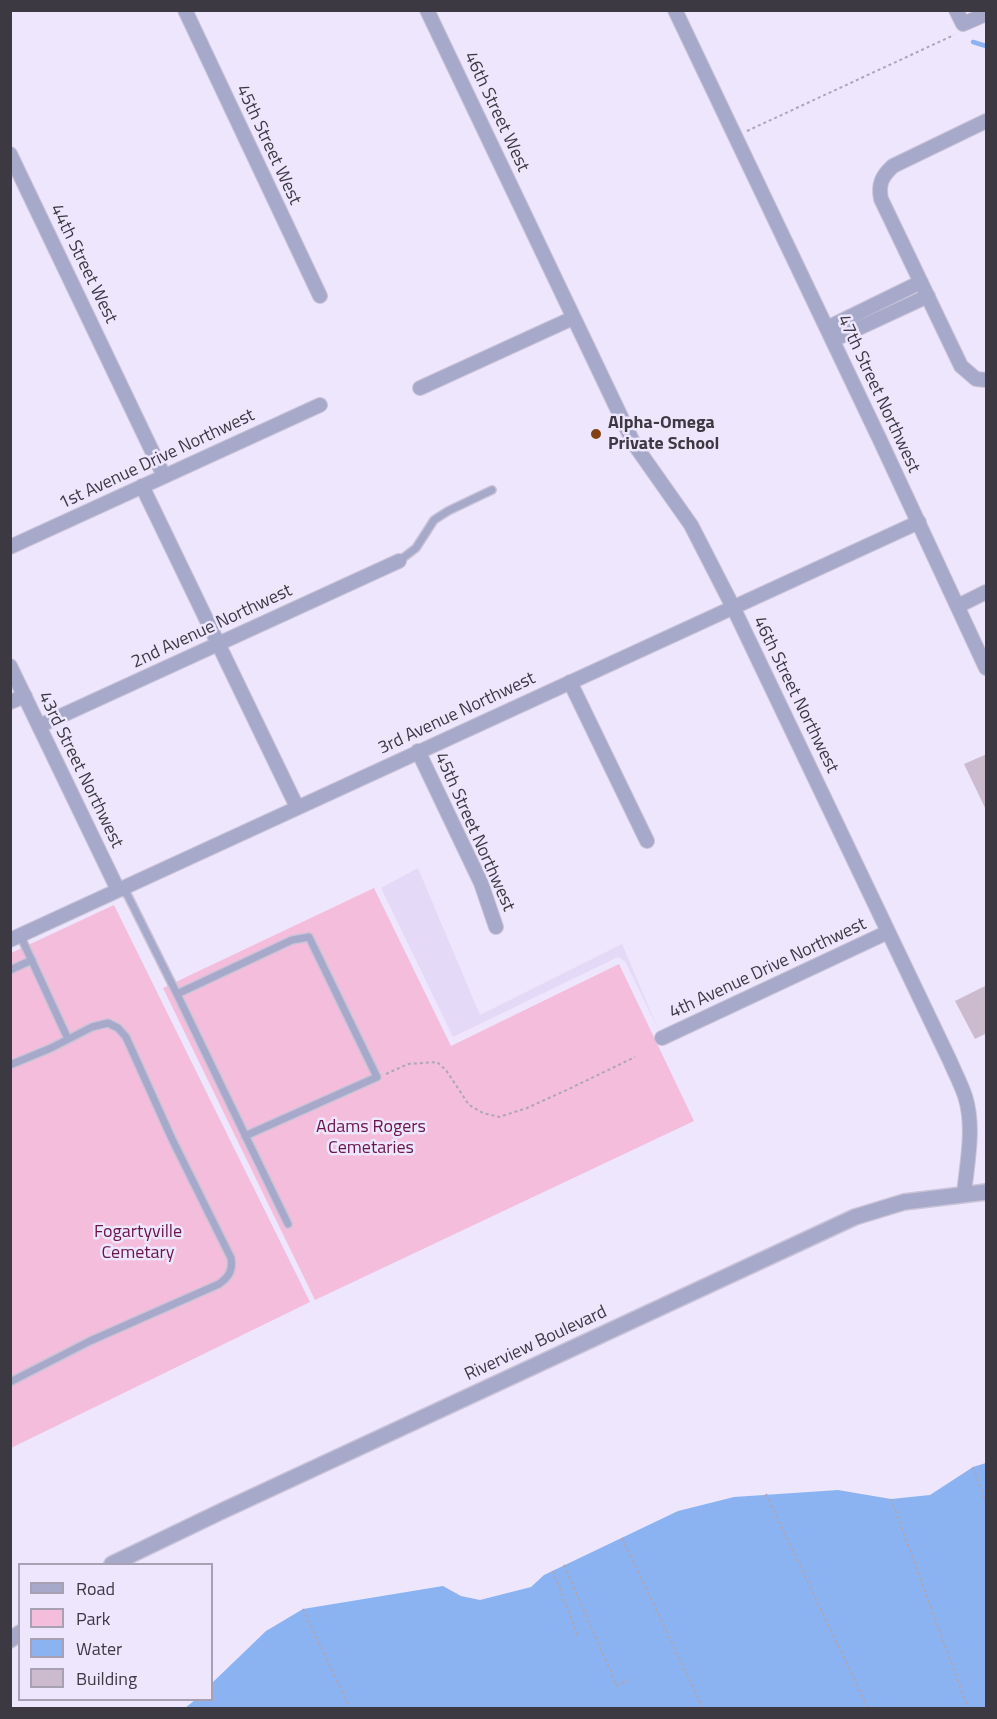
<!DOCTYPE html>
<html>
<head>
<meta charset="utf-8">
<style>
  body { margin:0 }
  #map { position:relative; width:997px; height:1719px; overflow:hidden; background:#eee6fd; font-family:"Titillium Web",sans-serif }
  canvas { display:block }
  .frame { position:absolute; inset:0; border:12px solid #3d3943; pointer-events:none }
  .legend { position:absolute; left:18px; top:1563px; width:195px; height:138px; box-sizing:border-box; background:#eee6fd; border:2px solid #a7a1b3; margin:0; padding:8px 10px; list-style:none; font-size:18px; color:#3d3943 }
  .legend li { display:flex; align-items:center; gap:12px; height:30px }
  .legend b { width:30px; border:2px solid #a7a1b3 }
</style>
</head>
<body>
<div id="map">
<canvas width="997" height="1719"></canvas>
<div class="frame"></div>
<ul class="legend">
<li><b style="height:8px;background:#a6a9c9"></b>Road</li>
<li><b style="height:16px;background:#f5bddc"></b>Park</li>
<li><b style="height:16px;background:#8bb3f2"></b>Water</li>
<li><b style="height:16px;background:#ccbbce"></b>Building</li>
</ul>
</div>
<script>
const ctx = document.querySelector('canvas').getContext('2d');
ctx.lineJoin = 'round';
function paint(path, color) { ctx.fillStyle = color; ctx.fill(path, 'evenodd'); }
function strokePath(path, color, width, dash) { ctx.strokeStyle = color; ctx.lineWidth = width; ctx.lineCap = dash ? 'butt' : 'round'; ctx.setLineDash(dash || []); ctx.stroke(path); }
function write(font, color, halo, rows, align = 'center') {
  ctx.font = font + ' "Titillium Web",sans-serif'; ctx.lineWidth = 5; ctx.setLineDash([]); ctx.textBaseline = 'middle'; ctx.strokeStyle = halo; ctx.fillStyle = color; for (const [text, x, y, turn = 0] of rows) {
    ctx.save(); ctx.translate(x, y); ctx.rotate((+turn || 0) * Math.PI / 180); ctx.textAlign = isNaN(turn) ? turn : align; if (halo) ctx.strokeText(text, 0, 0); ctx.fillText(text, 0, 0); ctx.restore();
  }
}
paint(new Path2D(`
  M 418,868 L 480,1015 L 622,944 L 659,1031 L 625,961 L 618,957 L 453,1037 L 381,888 Z`), '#e4daf7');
paint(new Path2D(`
  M 374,888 L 451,1046 L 619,964 L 694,1121 L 315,1300 L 163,988 Z
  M 114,905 L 310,1302 L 11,1448 L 11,953 Z`), '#f5bddc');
paint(new Path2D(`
  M 986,1463 L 986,1708 L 185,1708 L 195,1700 L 212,1700 L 212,1683 L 266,1631 L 303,1609 L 443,1586 L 461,1596 L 480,1600 L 531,1587 L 544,1575 L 678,1511 L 734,1497 L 838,1490 L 891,1499 L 930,1495 L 973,1467 Z`), '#8bb3f2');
strokePath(new Path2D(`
  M 973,42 L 986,46`), '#8bb3f2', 4.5);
paint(new Path2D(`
  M 987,754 L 987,812 L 964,764 Z
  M 987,985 L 987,1033 L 975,1039 L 955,1001 Z`), '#ccbbce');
const service = new Path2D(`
  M 399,561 L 416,548 L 434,520 L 448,511 L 492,490
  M 120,891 L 127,894 L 177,994 L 288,1224
  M 20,935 L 68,1039
  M 10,970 L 32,960
  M 177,994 L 292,940 L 309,937 L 377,1077 L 245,1136
  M 10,1065 L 51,1048 L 92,1027 L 108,1023 L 118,1028 L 126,1037 L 172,1139 L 231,1258 C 233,1270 229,1277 219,1284 L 90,1341 L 10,1382`);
const minor = new Path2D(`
  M 185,10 L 320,296
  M 427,10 L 634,444 L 691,525 L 733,607 L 950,1061 C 955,1073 961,1084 965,1096 C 975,1127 967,1163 964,1194
  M 675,10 L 880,440 L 986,668
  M 956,10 L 963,24 L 986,14
  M 986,121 L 893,166 C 882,176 878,184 881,199 L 961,366 L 976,379 L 986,380
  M 10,154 L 164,476
  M 827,328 L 921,282
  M 833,340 L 928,296
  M 420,388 L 573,318
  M 142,486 L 297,807
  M 10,547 L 320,405
  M 958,606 L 986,592
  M 10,666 L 118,890
  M 570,682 L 647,841
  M 10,702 L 25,696
  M 39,726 L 399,561
  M 418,751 L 481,883 L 496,927
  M 10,940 L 919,522
  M 662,1038 L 888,932`);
const tertiary = new Path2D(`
  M 112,1564 L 220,1512 L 855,1217 L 904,1202 L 986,1192
  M 10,1640 L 20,1633`);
strokePath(service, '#cbc3d8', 10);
strokePath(minor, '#cbc3d8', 16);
strokePath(tertiary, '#cbc3d8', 18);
strokePath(new Path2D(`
  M 747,131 L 954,35
  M 386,1074 L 408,1064 L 437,1062 L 446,1070 L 469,1105 L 483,1113 L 499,1117 L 527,1108 L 573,1087 L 635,1057
  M 973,1467 L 986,1503
  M 766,1494 L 868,1708
  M 891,1499 L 968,1708
  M 622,1538 L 703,1708
  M 564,1565 L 617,1686 L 629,1680
  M 553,1571 L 578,1637
  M 303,1609 L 350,1708`), '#aca6b8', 2, [3, 3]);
strokePath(service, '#a6a9c9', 7);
strokePath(minor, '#a6a9c9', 14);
strokePath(tertiary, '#a6a9c9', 15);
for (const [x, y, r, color] of [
  [596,434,6,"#844015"]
]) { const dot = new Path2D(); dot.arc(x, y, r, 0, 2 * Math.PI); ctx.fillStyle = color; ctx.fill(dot); strokePath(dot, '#eee6fd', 2); }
write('18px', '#3d3943', '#eee6fd', [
  ["46th Street West",496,112,65],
  ["45th Street West",268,145,65],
  ["44th Street West",83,264,64],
  ["47th Street Northwest",878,394,65],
  ["1st Avenue Drive Northwest",157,460,-25],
  ["2nd Avenue Northwest",212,627,-25],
  ["46th Street Northwest",795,695,64],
  ["3rd Avenue Northwest",457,714,-25],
  ["43rd Street Northwest",80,770,64],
  ["45th Street Northwest",474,832,66],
  ["4th Avenue Drive Northwest",768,969,-25],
  ["Riverview Boulevard",536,1344,-25]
]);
write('bold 18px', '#3d3943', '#eee6fd', [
  ["Alpha-Omega",608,424],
  ["Private School",608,445]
], 'left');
write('18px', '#69154d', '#eee6fd', [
  ["Adams Rogers",371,1128],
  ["Cemetaries",371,1149],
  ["Fogartyville",138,1233],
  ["Cemetary",138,1254]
]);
</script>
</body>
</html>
